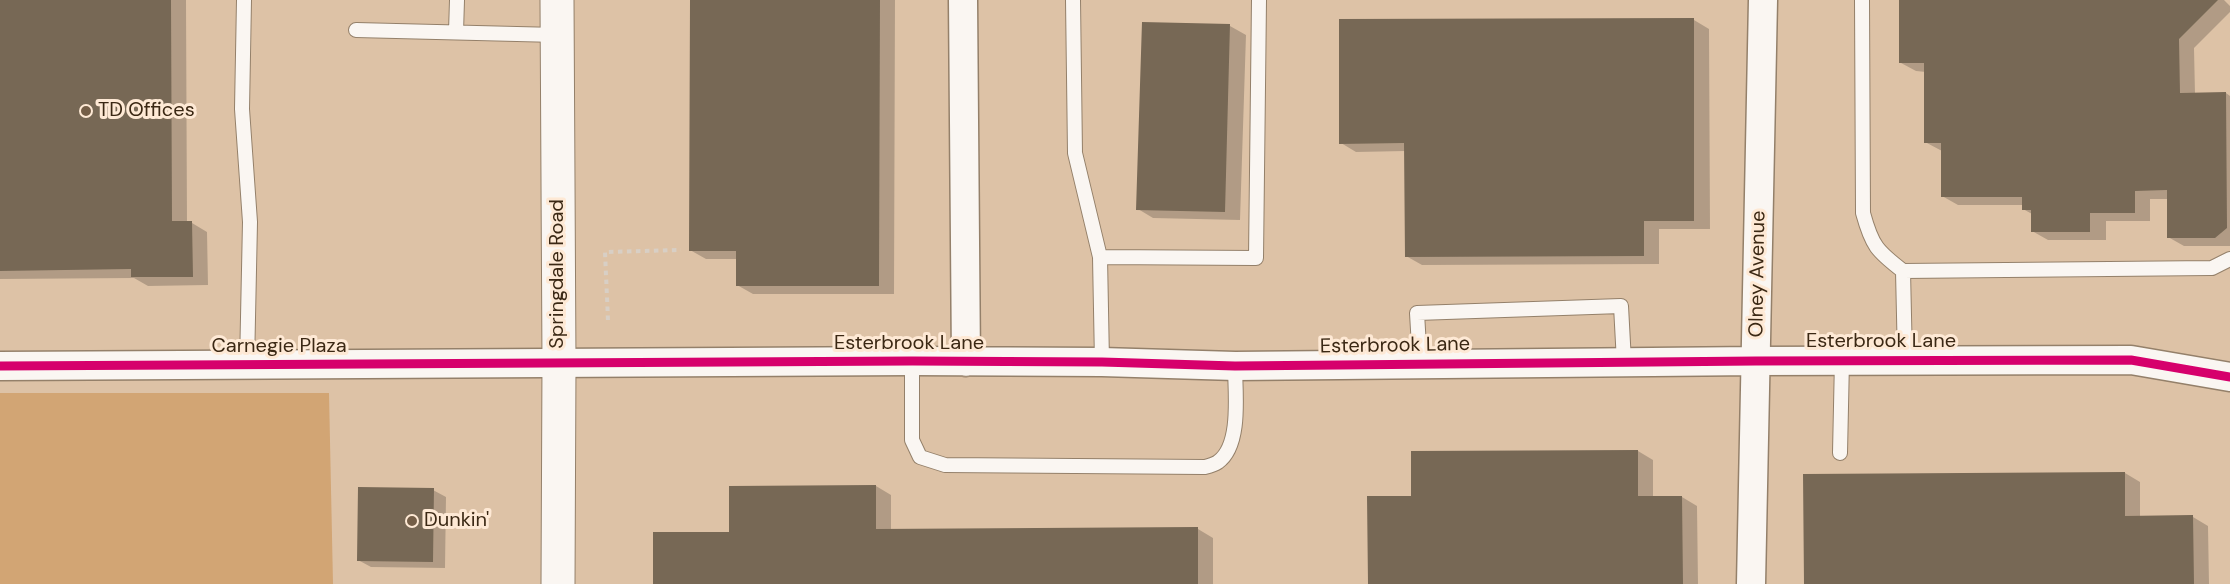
<!DOCTYPE html>
<html>
<head>
<meta charset="utf-8">
<style>
  body { margin:0 }
  canvas { display:block; background:#ddc2a6 }
</style>
</head>
<body>
<canvas width="2230" height="584"></canvas>
<script>
const ctx = document.querySelector('canvas').getContext('2d');
ctx.lineJoin = 'round';
function paint(path, color) { ctx.fillStyle = color; ctx.fill(path, 'evenodd'); }
function strokePath(path, color, width, dash) { ctx.strokeStyle = color; ctx.lineWidth = width; ctx.lineCap = dash ? 'butt' : 'round'; ctx.setLineDash(dash || []); ctx.stroke(path); }
function write(font, color, halo, rows, align = 'center') {
  ctx.font = font + ' "DM Sans",sans-serif'; ctx.lineWidth = 6; ctx.setLineDash([]); ctx.textBaseline = 'middle'; ctx.strokeStyle = halo; ctx.fillStyle = color; for (const [text, x, y, turn = 0] of rows) {
    ctx.save(); ctx.translate(x, y); ctx.rotate((+turn || 0) * Math.PI / 180); ctx.textAlign = isNaN(turn) ? turn : align; if (halo) ctx.strokeText(text, 0, 0); ctx.fillText(text, 0, 0); ctx.restore();
  }
}
paint(new Path2D(`
  M 0,393 L 329,393 L 333,584 L 0,584 Z`), '#d2a574');
paint(new Path2D(`
  M 0,0 L 186,0 L 187,223 L 192,223 L 207,232 L 208,285 L 148,286 L 134,278 L 0,279 Z
  M 691,0 L 895,0 L 894,294 L 753,294 L 737,285 L 737,259 L 706,259 L 690,250 Z
  M 1901,0 L 2224,0 L 2230,6 L 2230,12 L 2194,48 L 2195,94 L 2226,93 L 2230,96 L 2230,246 L 2184,246 L 2168,237 L 2168,199 L 2150,199 L 2150,221 L 2106,221 L 2106,240 L 2048,240 L 2032,231 L 2032,214 L 2023,209 L 2023,205 L 1958,205 L 1942,196 L 1942,151 L 1925,142 L 1926,72 L 1916,71 L 1901,63 Z
  M 1694,20 L 1709,29 L 1710,229 L 1659,229 L 1659,264 L 1422,265 L 1406,256 L 1406,151 L 1356,152 L 1341,143 Z
  M 1143,24 L 1230,26 L 1246,35 L 1240,220 L 1153,218 L 1138,209 Z
  M 1638,451 L 1653,460 L 1653,497 L 1682,497 L 1697,506 L 1698,584 L 1369,584 L 1413,497 Z
  M 2125,473 L 2140,482 L 2140,517 L 2193,517 L 2208,526 L 2209,584 L 1805,584 Z
  M 876,486 L 891,495 L 891,530 L 1198,529 L 1213,538 L 1213,584 L 655,584 L 731,533 Z
  M 433,490 L 446,497 L 445,568 L 371,567 L 358,560 Z`), '#0003');
paint(new Path2D(`
  M 0,0 L 171,0 L 172,221 L 192,221 L 193,277 L 131,277 L 131,269 L 0,271 Z
  M 690,0 L 880,0 L 879,286 L 736,286 L 736,251 L 689,251 Z
  M 1899,0 L 2218,0 L 2179,39 L 2180,93 L 2226,92 L 2227,228 L 2215,238 L 2167,238 L 2167,190 L 2135,191 L 2135,213 L 2090,213 L 2090,232 L 2031,232 L 2031,210 L 2022,210 L 2022,197 L 1941,197 L 1941,143 L 1924,143 L 1924,63 L 1899,63 Z
  M 1694,18 L 1694,221 L 1644,221 L 1644,256 L 1405,257 L 1404,143 L 1339,144 L 1339,19 Z
  M 1142,22 L 1230,24 L 1225,212 L 1136,210 Z
  M 1638,450 L 1638,496 L 1682,496 L 1683,584 L 1368,584 L 1367,496 L 1411,496 L 1411,451 Z
  M 2125,472 L 2125,516 L 2193,515 L 2194,584 L 1804,584 L 1803,474 Z
  M 876,485 L 876,529 L 1198,527 L 1198,584 L 653,584 L 653,532 L 729,532 L 729,486 Z
  M 358,487 L 434,488 L 433,562 L 357,561 Z`), '#776855');
const service = new Path2D(`
  M 244,0 L 242,109 L 250,222 L 247,365
  M 1073,0 L 1075,153 L 1100,257
  M 1862,0 L 1863,213 C 1872,246 1877,251 1903,271 L 2212,268 L 2230,259
  M 356,30 L 557,35
  M 456,32 L 457,0
  M 1903,271 L 1905,360
  M 912,361 L 912,440 L 920,457 L 945,465 L 1205,467 C 1209,466 1215,464 1218,462 C 1242,445 1235,391 1235,366
  M 1102,362 L 1100,257 L 1256,258 L 1259,0
  M 1420,364 L 1417,313 L 1621,306 L 1624,362
  M 1840,453 L 1842,360`);
const minor = new Path2D(`
  M 963,0 L 966,362
  M 0,366 L 912,361 L 1102,362 L 1235,366 L 1756,361 L 2131,360 L 2230,377
  M 1751,584 L 1763,0`);
const secondary = new Path2D(`
  M 557,0 L 559,363 L 558,584`);
strokePath(service, '#94806a', 16);
strokePath(minor, '#94806a', 31);
strokePath(secondary, '#94806a', 35);
strokePath(new Path2D(`
  M 608,320 L 605,252 L 681,250`), '#d8cfc5', 4, [4.5, 4.5]);
strokePath(service, '#faf6f2', 14);
strokePath(minor, '#faf6f2', 28);
strokePath(secondary, '#faf6f2', 33);
strokePath(new Path2D(`
  M 0,366 L 912,361 L 1102,362 L 1235,366 L 1756,361 L 2131,360 L 2230,377`), '#d6006c', 9);
for (const [x, y, r, color] of [
  [86,111,6,"#745e47"],
  [412,521,6,"#745e47"]
]) { const dot = new Path2D(); dot.arc(x, y, r, 0, 2 * Math.PI); ctx.fillStyle = color; ctx.fill(dot); strokePath(dot, '#fee9d5', 2); }
write('20px', '#3b2814', '#fee9d5', [
  ["TD Offices",98,111],
  ["Dunkin'",424,521]
], 'left');
write('20px', '#3b2814', '#fee9d5', [
  ["Springdale Road",558,274,-90],
  ["Olney Avenue",1758,274,-89],
  ["Esterbrook Lane",1881,342],
  ["Esterbrook Lane",909,344],
  ["Esterbrook Lane",1395,346,-1],
  ["Carnegie Plaza",279,347]
]);
</script>
</body>
</html>
